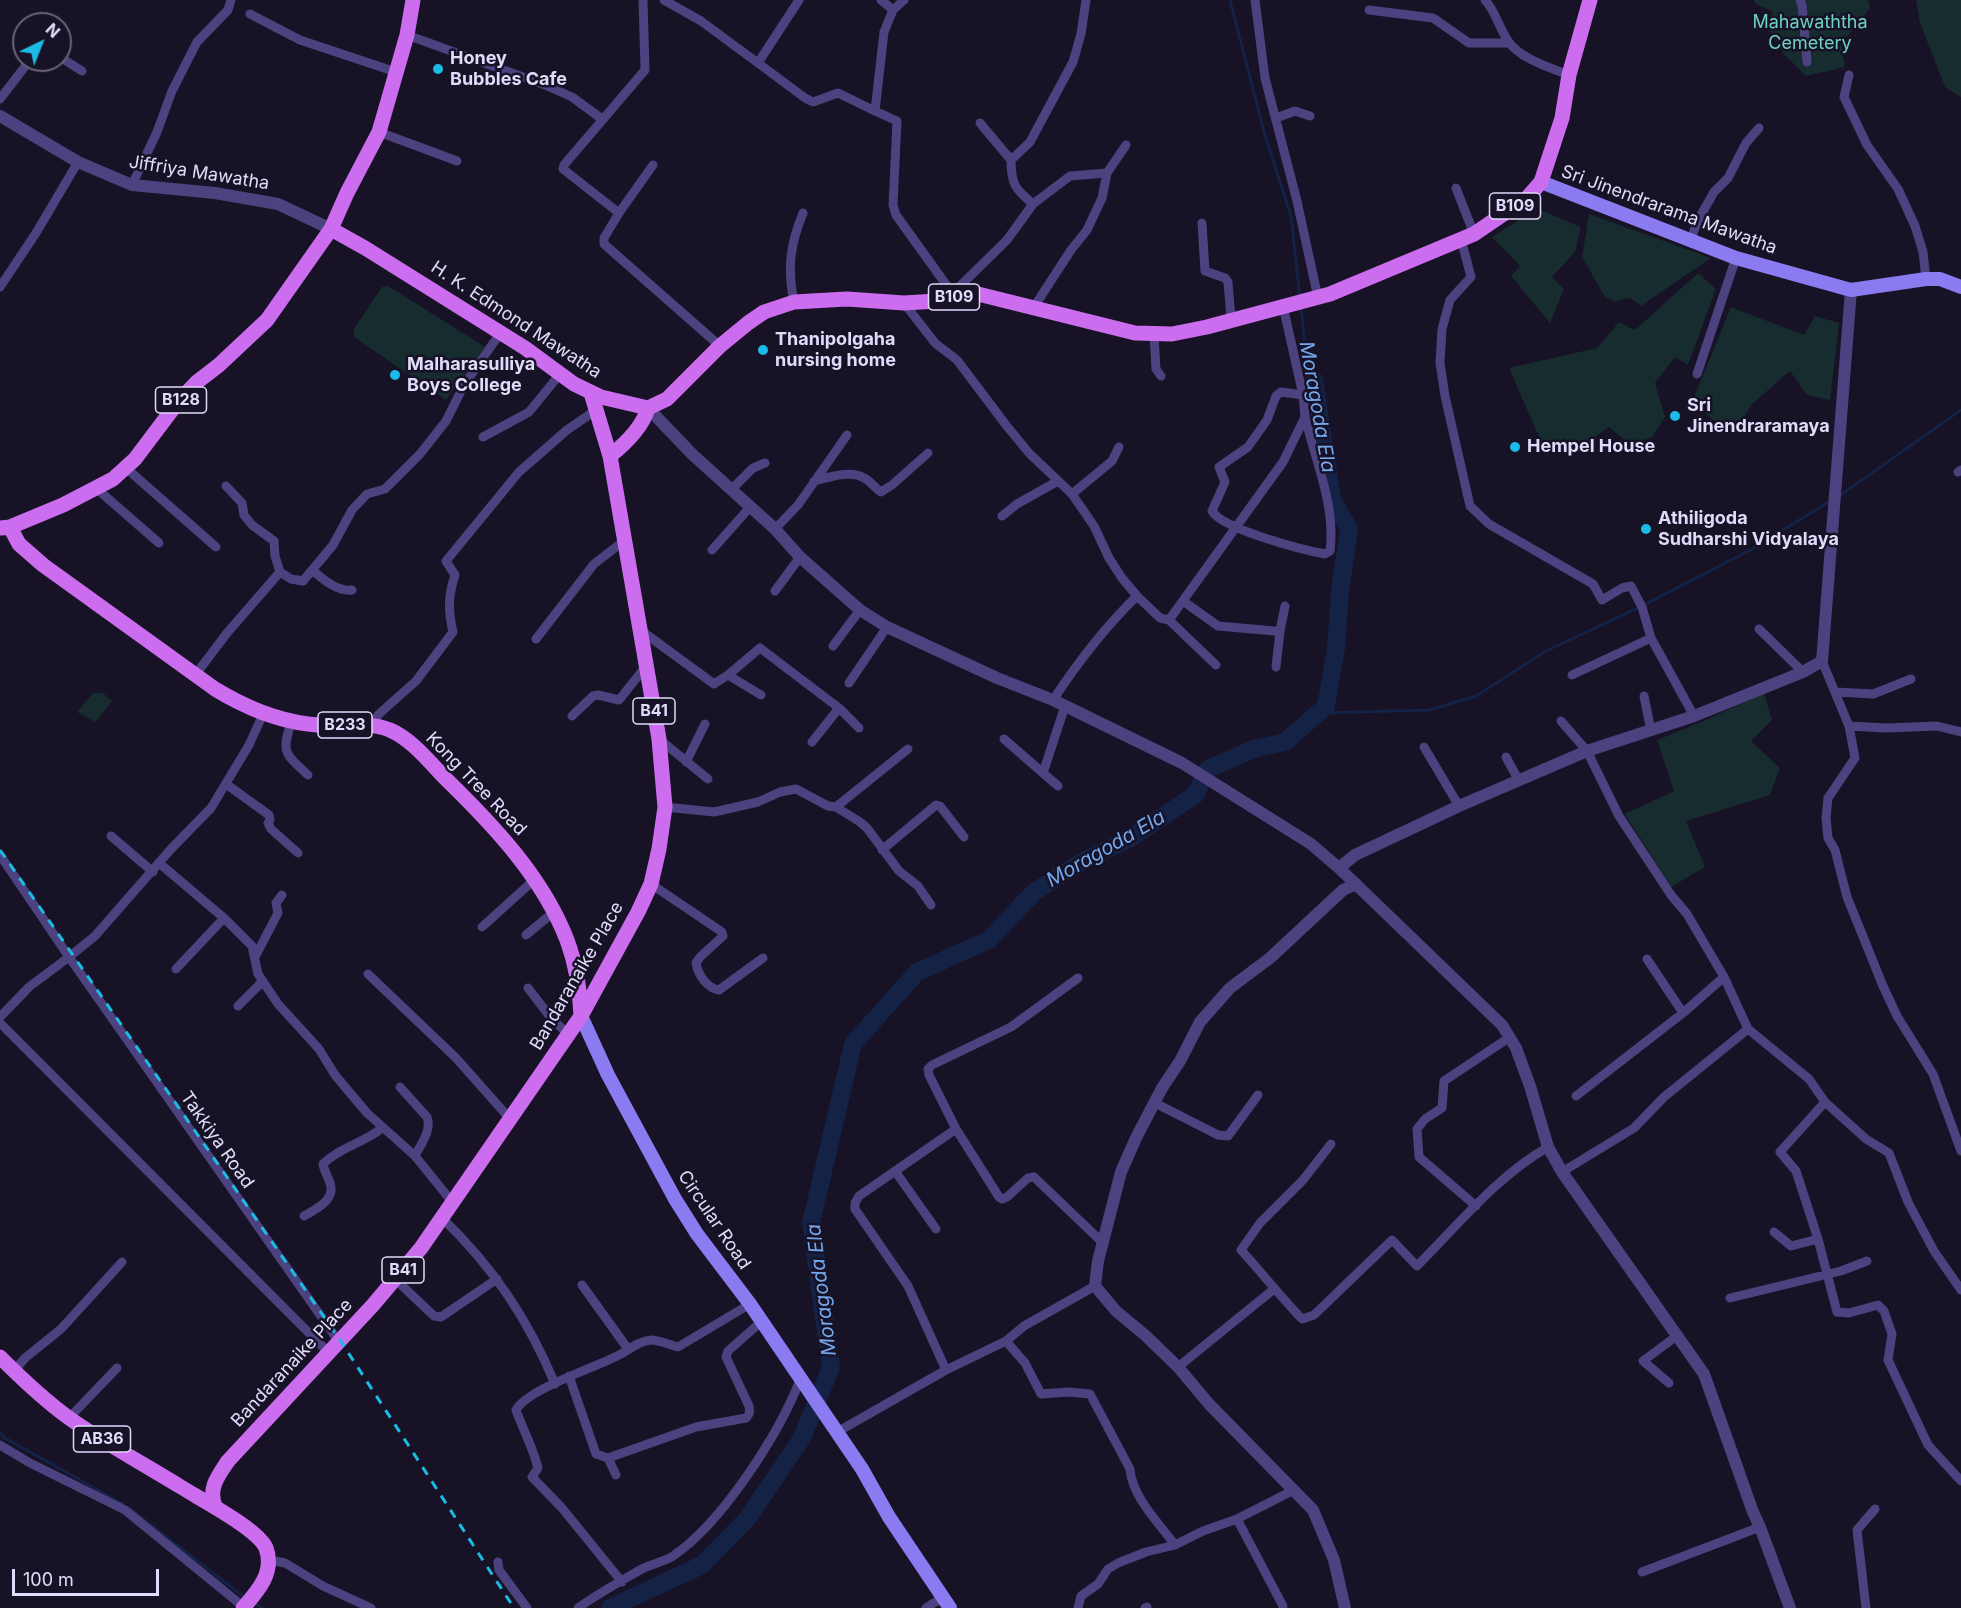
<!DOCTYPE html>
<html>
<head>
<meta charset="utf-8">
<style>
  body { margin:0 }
  #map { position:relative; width:1961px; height:1608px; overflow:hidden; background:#171225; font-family:Inter,sans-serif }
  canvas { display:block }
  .north { position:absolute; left:12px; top:12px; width:60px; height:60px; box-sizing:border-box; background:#171225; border:2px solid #68627b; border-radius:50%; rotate:43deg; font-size:16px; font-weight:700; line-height:24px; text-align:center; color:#e1dafb }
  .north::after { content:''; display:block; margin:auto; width:21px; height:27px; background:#1bbbe5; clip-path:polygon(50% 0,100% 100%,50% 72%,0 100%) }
  .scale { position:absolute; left:12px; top:1569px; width:147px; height:27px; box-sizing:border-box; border:3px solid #e1dafb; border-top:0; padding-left:8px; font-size:18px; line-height:21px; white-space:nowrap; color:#e1dafb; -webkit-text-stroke:4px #171225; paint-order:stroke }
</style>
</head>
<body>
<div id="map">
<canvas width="1961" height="1608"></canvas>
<div class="north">N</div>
<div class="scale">100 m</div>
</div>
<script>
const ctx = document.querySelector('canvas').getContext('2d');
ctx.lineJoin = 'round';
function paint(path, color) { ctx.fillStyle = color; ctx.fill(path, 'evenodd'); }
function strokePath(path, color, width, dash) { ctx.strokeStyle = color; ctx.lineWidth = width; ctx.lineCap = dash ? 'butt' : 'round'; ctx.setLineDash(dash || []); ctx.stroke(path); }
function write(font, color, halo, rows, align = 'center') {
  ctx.font = font + ' Inter,sans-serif'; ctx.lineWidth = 5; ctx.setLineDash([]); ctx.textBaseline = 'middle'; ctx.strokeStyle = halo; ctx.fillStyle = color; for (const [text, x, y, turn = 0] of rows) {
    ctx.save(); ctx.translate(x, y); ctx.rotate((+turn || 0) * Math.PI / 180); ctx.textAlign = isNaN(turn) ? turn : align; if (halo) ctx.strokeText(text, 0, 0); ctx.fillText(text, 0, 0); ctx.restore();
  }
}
paint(new Path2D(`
  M 1754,0 L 1868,0 L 1870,8 L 1841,44 L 1845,67 L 1806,76 L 1783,53 L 1767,26 L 1773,12 L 1755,3 Z
  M 1916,0 L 1961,0 L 1961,97 L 1945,87 L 1920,23 Z
  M 1533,207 L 1581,227 L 1575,252 L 1552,277 L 1564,289 L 1550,323 L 1511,276 L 1520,266 L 1492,237 L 1516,222 Z
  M 1589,214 L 1711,258 L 1641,306 C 1631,297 1626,296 1615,302 L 1605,297 L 1582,257 Z
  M 1698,273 L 1716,289 L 1688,365 L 1675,357 L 1655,383 L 1665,417 L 1652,437 L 1631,445 L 1609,427 L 1578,449 L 1563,438 L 1546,453 L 1509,368 L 1597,348 L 1619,322 L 1635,330 Z
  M 388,286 L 485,347 L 446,400 L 354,337 L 354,329 L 382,287 Z
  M 1731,307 L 1804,335 L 1815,316 L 1839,323 L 1830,400 L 1807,395 L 1790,371 L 1751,405 L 1741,423 L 1730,434 L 1692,402 Z
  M 93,693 L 103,693 L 112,701 L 96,722 L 77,712 Z
  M 1764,693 L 1772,720 L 1751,741 L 1780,768 L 1770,795 L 1686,821 L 1705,867 L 1671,887 L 1625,814 L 1674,791 L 1657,740 L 1699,723 Z`), '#162c2e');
strokePath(new Path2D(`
  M 1230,0 L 1264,132 L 1291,216 L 1300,298
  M 1301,308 L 1307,364 L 1314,380
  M 1838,497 L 1961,410
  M 1319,713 L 1429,710 L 1476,696 L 1546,651 L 1644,605 L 1752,549 L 1829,502
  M 0,1433 L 5,1438 L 123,1504
  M 129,1508 L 244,1597
  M 253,1602 L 263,1608`), '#142246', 3);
strokePath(new Path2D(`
  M 610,1608 L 702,1565 L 747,1519 L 802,1438 L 831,1367 L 811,1223 L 853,1044 L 917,972 L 989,940 L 1034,892 L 1083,861 L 1129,839 L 1195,795 L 1208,769 L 1254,749 L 1285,742 L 1326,706 L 1336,649 L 1340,591 L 1349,529 L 1332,499 L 1314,380`), '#142246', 18);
strokePath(new Path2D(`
  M 643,0 L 645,70 L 564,165 L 563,169 L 619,213 L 604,238 L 604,244 L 720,346
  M 664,0 L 701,21 L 758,63 L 799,0
  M 881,0 L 893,10
  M 904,0 L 893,10 L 884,32 L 875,111 L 897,121 L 893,205 L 896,215 L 955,297
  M 1255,0 L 1265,78 L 1297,201 L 1318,298
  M 1485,0 C 1496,12 1499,28 1508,41 C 1519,58 1550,68 1569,75
  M 1800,0 L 1802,5 L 1807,62
  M 1369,10 L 1433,18 L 1469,43 L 1509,43
  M 250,14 L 300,40 L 396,72
  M 407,35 L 545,85 L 572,97 L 602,119
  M 60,57 L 82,71
  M 758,63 L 805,98 L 813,102 L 838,93 L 875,111
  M 1849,75 L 1844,97 L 1867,145 L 1898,189 L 1915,226 L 1923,252 L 1926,279
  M 0,99 L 30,60
  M 1276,118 L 1295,111 L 1310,116
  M 980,123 L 1011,160
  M 379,132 L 457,161
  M 132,185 L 157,132 L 172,91 L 197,42 L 228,10 L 231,0
  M 1456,188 L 1474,234
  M 1033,204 C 1015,189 1011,184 1011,160 L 1030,142 L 1073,62 L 1081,34 L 1086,0
  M 619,213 L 653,165
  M 1202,223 L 1205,271 L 1225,278 L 1228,282 L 1231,319
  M 1461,239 L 1471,277 L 1450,300 L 1442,329 L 1440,363 L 1445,396 L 1470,506 L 1489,524 L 1593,584 L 1602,600 L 1622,588 L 1631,586 L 1642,607 L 1651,638 L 1694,716
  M 1691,240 L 1697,222 L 1714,192 L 1728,178 L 1746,143 L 1759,128
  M 0,287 L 36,233 L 78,162
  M 955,297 L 959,287 L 1007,240 L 1033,204 L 1070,176 L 1107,173 L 1126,145
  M 794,302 C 787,268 790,245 803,213
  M 904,303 L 935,343 L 957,360 L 1006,425 L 1029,453 L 1072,494 L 1094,526 L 1109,558 L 1122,578 L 1137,596
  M 1034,307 L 1071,250 L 1087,230 L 1102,198 L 1107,173
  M 1154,335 L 1156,369 L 1161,376
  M 1697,374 L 1736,258
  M 1303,395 L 1281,392 L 1276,396 L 1267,420 L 1248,447 L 1219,467 L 1225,482 L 1212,511 C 1222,529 1303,550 1325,554 L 1330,551 C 1336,506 1315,460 1305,417
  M 483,437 L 529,412 L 560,374
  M 126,468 L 216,547
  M 1958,472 L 1961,470
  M 814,481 C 829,477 852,469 866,479 C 872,483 875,488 881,492 L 892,485 L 928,453
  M 97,489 L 159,543
  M 732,489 L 753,468 L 765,463
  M 1072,494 L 1112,461 L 1119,447
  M 1002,516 L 1017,504 L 1058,481
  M 775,529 L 798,505 L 847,435
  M 712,550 L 751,506
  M 312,570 C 323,579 337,592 352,590
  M 280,572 L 291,579 L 303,581 L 333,545 L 352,510 L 367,494 L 385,489 L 420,454 L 446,421 L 464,385 L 501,332
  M 775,591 L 800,557
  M 1183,601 L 1218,626 L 1274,631 L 1280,631 L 1285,606
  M 1169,620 L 1216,665
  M 639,629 L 714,684 L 728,675 L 760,648 L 839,708 L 859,728
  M 1759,629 L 1803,672
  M 536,639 L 594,564 L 625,540
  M 833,646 L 860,610
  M 1822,661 L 1849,726 L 1855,758 L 1828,798 L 1826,818 L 1828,838 L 1835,850 L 1847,897 L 1883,986 L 1897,1016 L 1933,1074 L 1961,1151
  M 1276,667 L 1280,631
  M 196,674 L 227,633 L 280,572 L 275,556 L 274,541 L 252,525 L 244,515 L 242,503 L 226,486
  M 728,675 L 761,695
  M 1572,675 L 1651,638
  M 849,683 L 887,627
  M 1836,692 L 1873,694 L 1911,679
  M 1644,696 L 1651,731
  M 1053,700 C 1078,662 1104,628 1137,596 L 1160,618 L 1169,620 L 1283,462 L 1305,417 L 1303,395 L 1283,306
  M 264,712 L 249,745 L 211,808 L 171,849 L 95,936 L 69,957 L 339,1342
  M 572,716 L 593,696 L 598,695 L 619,700 L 646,666
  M 292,720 C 281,752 284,753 308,775
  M 1561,721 L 1587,751 L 1619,816 L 1671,895 L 1687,914 L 1724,977 L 1748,1029 L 1809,1079 L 1825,1102 L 1866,1139 L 1889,1153 L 1908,1202 L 1934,1251 L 1961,1290
  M 370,726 L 379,714 L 416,681 L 453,632 C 448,611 448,596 455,575 L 446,561 L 519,472 L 567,430 L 596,410
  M 1849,726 L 1886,728 L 1937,726 L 1961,732
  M 659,739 L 708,779
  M 1004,739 L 1043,773 L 1065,706
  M 812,742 L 839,708
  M 1424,747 L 1459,806
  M 1506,757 L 1519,781
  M 686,762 L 705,724
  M 1043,773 L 1058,786
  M 226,784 L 269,815 L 270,820 L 268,823 L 271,829 L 298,853
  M 665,807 L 714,812 L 758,802 L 780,792 L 796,789 L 828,806 L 836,807 L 860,822 L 867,828 L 899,871 L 918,886 L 931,905
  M 836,807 L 908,749
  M 111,836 L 153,872
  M 882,850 L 936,805 L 940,806 L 964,837
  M 0,855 L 69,957 L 29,987 L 0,1017
  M 159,863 L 224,918 L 252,946 L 258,974 L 278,1004 L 319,1049 L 335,1075 L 367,1113 L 415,1156 L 453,1203
  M 651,884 L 722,932 L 723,936 L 700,957 L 696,963 C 698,975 707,988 719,990 L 763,958
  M 482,927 L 534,880
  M 526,935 L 555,911
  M 255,957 L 278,913 L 276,903 L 282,895
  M 1647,959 L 1683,1013
  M 176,969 L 224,918
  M 368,974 L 456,1058 L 511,1120
  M 1078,978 L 1011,1027 L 932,1065 L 928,1069 L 929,1075 L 956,1129 L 999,1197 L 1002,1199 L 1007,1197 L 1028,1178 L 1034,1177 L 1103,1243
  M 528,988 L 551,1018 L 569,1035
  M 238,1006 L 263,981
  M 0,1023 L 329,1353
  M 400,1087 L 427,1117 C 432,1130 421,1144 415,1156
  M 1576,1096 L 1683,1013 L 1724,977
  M 1825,1102 L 1780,1152 L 1796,1171 L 1818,1239 L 1837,1312 L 1849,1313 L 1878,1305 L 1884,1311 L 1892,1334 L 1888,1360 L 1928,1445 L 1961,1481
  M 1155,1103 L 1218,1135 L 1228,1136 L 1258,1095
  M 1331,1144 L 1303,1180 L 1260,1223 L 1241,1250 C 1262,1273 1281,1297 1302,1319 L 1314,1315 L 1392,1240 L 1417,1266 C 1459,1224 1496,1177 1548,1147
  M 895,1171 L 936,1229
  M 1562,1172 L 1634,1128 L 1664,1097 L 1748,1029
  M 1476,1206 L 1419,1157 L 1417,1129 L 1425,1119 L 1442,1108 L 1444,1081 L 1510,1037
  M 304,1216 C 316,1209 336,1200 330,1183 C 328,1176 324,1171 323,1164 C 340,1147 364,1143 382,1128
  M 442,1218 C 493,1267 528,1319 555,1384
  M 1774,1232 L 1791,1246 L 1818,1239
  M 395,1279 L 434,1316 L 441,1317 L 497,1279
  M 582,1285 L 628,1349
  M 1730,1298 L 1841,1271 L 1867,1261
  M 1006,1341 L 1025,1363 L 1041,1394 L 1069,1392 L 1090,1394 L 1130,1469 C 1132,1497 1159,1523 1175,1545
  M 1178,1367 L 1274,1289
  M 946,1370 L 908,1286 L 855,1209 L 855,1203 L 859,1196 L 956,1129
  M 14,1371 L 25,1358 L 61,1329 L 122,1262
  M 569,1376 L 596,1454 L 608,1458 L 616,1475
  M 1669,1383 L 1643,1361 L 1678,1335
  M 69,1418 L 117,1368
  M 837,1432 L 946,1370 L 1006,1341 L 1024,1326 L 1095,1286
  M 0,1445 L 30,1463 L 125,1510 L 245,1608
  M 608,1458 L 696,1427 L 746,1418 C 750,1414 750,1412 749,1406 L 726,1357 L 728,1351 L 762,1321
  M 1237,1519 L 1283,1606
  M 269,1560 L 285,1563 L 323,1586 L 371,1608
  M 498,1562 L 499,1570 L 527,1608
  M 1642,1572 L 1760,1527
  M 622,1582 L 562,1508 L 532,1477 L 538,1468 C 533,1447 523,1430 516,1410 C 528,1389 594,1368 617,1356 C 628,1351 638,1341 651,1340 C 659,1340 670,1345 678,1347 L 750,1304
  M 578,1608 C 597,1594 619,1582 640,1570 C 650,1564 664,1562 673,1556 C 722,1523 779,1434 800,1380
  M 926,1608 L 943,1597
  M 1078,1608 L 1081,1596 L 1098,1584 L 1108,1569 L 1118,1563 L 1146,1552 L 1175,1545 L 1203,1531 L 1237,1519 L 1292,1491
  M 1145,1608 L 1147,1607
  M 1866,1608 L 1857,1530 L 1875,1509`), '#4b427f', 9);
strokePath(new Path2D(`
  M 0,116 L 78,162 L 132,185 L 215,193 L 278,204 L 331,229
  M 648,408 L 692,454 L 775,529 L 800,557 L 860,610 L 887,627 L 997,678 L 1053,700 L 1182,763 L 1311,844 L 1339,868 L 1502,1025 L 1516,1048 L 1530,1086 L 1548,1147 L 1562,1172 L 1704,1374 L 1753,1512 L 1760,1527 L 1790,1608
  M 1339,868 L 1355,855 L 1459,806 L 1587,751 L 1694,716 L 1803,672 L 1822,661 L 1851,290
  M 1345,1608 L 1334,1560 L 1313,1510 L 1209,1404 L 1178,1367 L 1146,1336 L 1116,1311 L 1095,1286 L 1098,1261 L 1121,1172 L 1136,1138 L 1162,1088 L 1180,1061 L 1200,1022 L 1230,988 L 1270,958 L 1343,890 L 1356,884`), '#4b427f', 12);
strokePath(new Path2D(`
  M 1541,182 L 1736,258 L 1851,290 L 1926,279 L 1940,279 L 1961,287
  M 581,1016 L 608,1075 L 675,1199 L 697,1234 L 750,1304 L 862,1469 L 889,1517 L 950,1608`), '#8b7bf0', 14);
strokePath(new Path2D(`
  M 331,229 L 365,248 L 525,348 L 574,384 L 601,397 L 648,408 L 667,399 L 720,346 L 748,323 L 764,312 L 794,302 L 847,299 L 904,303 L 937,301 L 978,294 L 1135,333 L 1172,334 L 1207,327 L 1330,294 L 1474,234 L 1527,198 L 1541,182 L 1562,118 L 1569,75 L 1590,0
  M 610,456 C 625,444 643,426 648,408
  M 10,527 L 19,544 L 43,565 L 215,689 C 243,706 275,720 308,724 C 335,728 364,720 390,730 C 413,740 430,763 448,781 C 495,827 543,878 567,940 C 576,964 580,991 581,1016
  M 1,528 L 10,527 L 63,505 L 113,479 L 135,459 L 178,402 L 197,382 L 219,365 L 267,320 L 331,229 L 347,193 L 379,132 L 407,35 L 413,0
  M 0,1357 C 22,1379 44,1400 69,1418 C 104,1443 144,1464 181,1487 C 200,1499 258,1529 266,1548 C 275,1572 258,1591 243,1608
  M 215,1506 C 208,1488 218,1476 228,1461 L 373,1305 L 421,1248 L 581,1016 L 638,912 L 651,884 L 659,849 L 665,807 L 659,739 L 610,456 L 591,393`), '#cc6def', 15);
strokePath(new Path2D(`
  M 0,850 L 340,1340 L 514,1608`), '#1bbbe5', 3, [9, 8]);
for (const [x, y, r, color] of [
  [438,69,6,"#1bbbe5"],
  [763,350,6,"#1bbbe5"],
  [395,375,6,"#1bbbe5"],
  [1675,416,6,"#1bbbe5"],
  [1515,447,6,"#1bbbe5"],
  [1646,529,6,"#1bbbe5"]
]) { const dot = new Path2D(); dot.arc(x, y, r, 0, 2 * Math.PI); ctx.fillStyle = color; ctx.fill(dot); strokePath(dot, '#171225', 2); }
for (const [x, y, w] of [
  [1515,206,51],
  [954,297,51],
  [181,400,51],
  [654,711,42],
  [345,725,54],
  [403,1270,42],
  [102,1439,57]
]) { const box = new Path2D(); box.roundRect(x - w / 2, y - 13, w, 26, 4.5); ctx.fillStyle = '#171225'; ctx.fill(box); strokePath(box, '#e1dafb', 1.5); }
write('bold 16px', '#e1dafb', null, [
  ["B109",1515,206],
  ["B109",954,297],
  ["B128",181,400],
  ["B41",654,711],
  ["B233",345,725],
  ["B41",403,1270],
  ["AB36",102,1439]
]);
write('18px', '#6dd3c5', '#171225', [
  ["Mahawaththa",1810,23],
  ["Cemetery",1810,44]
]);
write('bold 18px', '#e1dafb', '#171225', [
  ["Honey",450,59],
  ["Bubbles Cafe",450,80],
  ["Thanipolgaha",775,340],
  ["nursing home",775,361],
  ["Malharasulliya",407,365],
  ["Boys College",407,386],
  ["Sri",1687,406],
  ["Jinendraramaya",1687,427],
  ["Hempel House",1527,447],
  ["Athiligoda",1658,519],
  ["Sudharshi Vidyalaya",1658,540]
], 'left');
write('18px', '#e1dafb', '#171225', [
  ["Jiffriya Mawatha",199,173,9],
  ["Sri Jinendrarama Mawatha",1669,210,20],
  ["H. K. Edmond Mawatha",516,320,33],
  ["Kong Tree Road",476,784,46],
  ["Bandaranaike Place",577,976,-60],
  ["Takkiya Road",217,1140,55],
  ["Circular Road",714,1220,56],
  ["Bandaranaike Place",292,1363,-47]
]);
write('italic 20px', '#73a8ef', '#171225', [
  ["Moragoda Ela",1317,407,80],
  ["Moragoda Ela",1106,849,-30],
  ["Moragoda Ela",822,1290,-97]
]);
</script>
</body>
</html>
